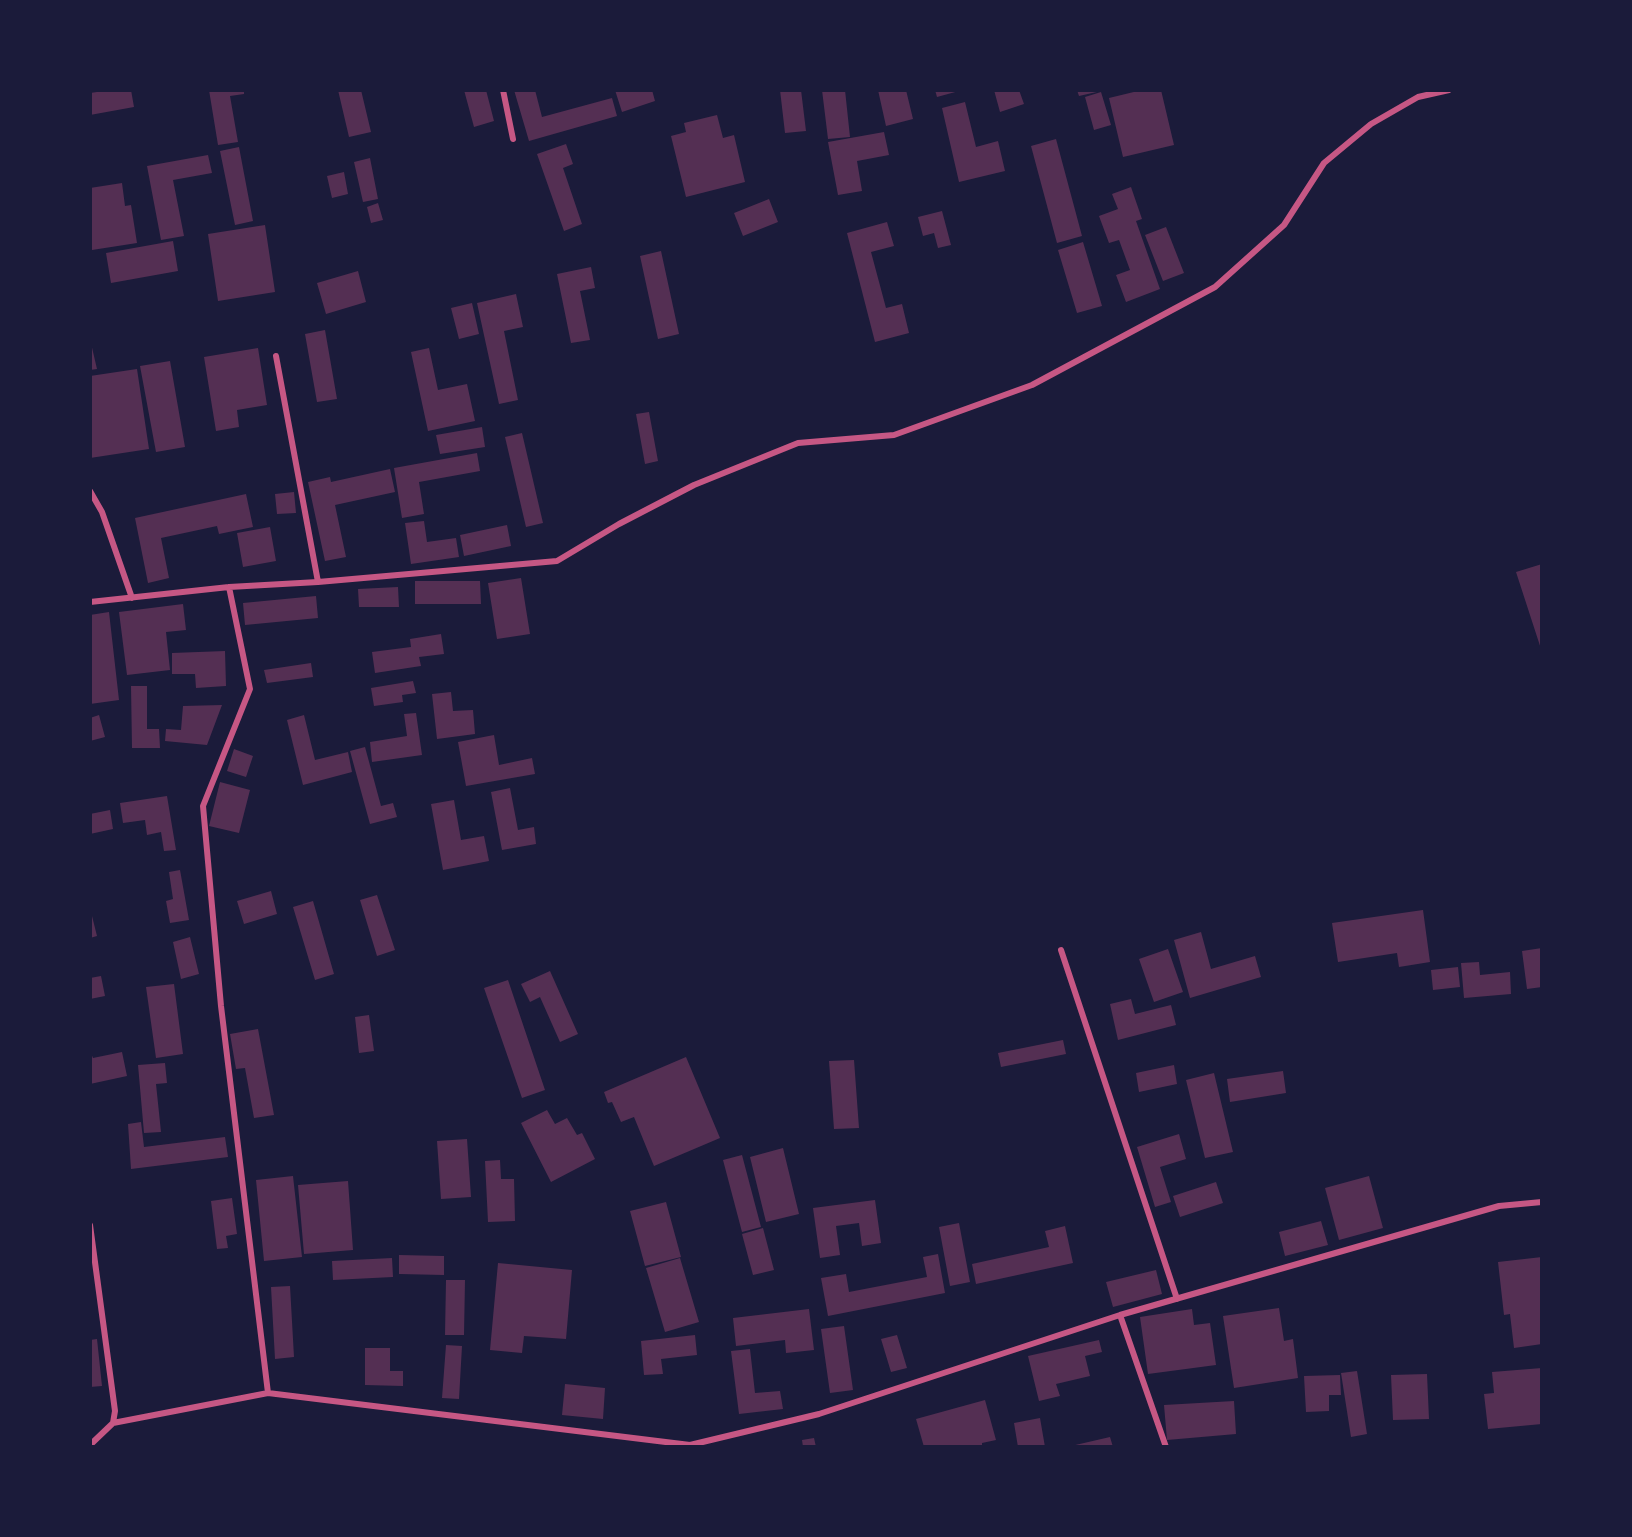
<!DOCTYPE html>
<html>
<head>
<meta charset="utf-8">
<style>
  body { margin:0 }
  #map { position:relative; width:1632px; height:1537px; overflow:hidden; background:#1b1b3a; font-family:Figtree,sans-serif }
  canvas { display:block }
  .frame { position:absolute; inset:0; border:92px solid #1b1b3a; pointer-events:none }
</style>
</head>
<body>
<div id="map">
<canvas width="1632" height="1537"></canvas>
<div class="frame"></div>
</div>
<script>
const ctx = document.querySelector('canvas').getContext('2d');
ctx.lineJoin = 'round';
function paint(path, color) { ctx.fillStyle = color; ctx.fill(path, 'evenodd'); }
function strokePath(path, color, width, dash) { ctx.strokeStyle = color; ctx.lineWidth = width; ctx.lineCap = dash ? 'butt' : 'round'; ctx.setLineDash(dash || []); ctx.stroke(path); }
paint(new Path2D(`
  M 111,90 L 131,90 L 134,107 L 90,115 L 90,93 Z
  M 209,90 L 244,90 L 244,94 L 230,96 L 238,142 L 218,145 Z
  M 338,90 L 361,90 L 371,132 L 349,137 Z
  M 464,90 L 486,90 L 494,121 L 474,127 Z
  M 514,90 L 535,90 L 542,117 L 612,98 L 617,116 L 529,141 Z
  M 615,90 L 652,90 L 655,101 L 622,112 Z
  M 780,90 L 801,90 L 806,131 L 785,133 Z
  M 822,90 L 845,90 L 850,137 L 828,139 Z
  M 878,90 L 906,90 L 913,119 L 886,126 Z
  M 935,90 L 959,90 L 959,91 L 937,97 Z
  M 994,90 L 1019,90 L 1024,104 L 1000,112 Z
  M 1077,90 L 1101,90 L 1101,91 L 1079,96 Z
  M 1142,90 L 1161,90 L 1174,145 L 1123,157 L 1109,98 Z
  M 1101,92 L 1111,125 L 1094,130 L 1085,97 Z
  M 965,102 L 976,147 L 998,141 L 1005,171 L 959,182 L 942,108 Z
  M 717,115 L 723,138 L 734,135 L 745,182 L 686,197 L 671,136 L 686,132 L 684,123 Z
  M 884,132 L 889,155 L 857,161 L 862,191 L 838,195 L 828,142 Z
  M 1056,139 L 1082,236 L 1057,243 L 1031,146 Z
  M 566,144 L 573,164 L 563,168 L 582,224 L 564,231 L 537,154 Z
  M 239,147 L 253,221 L 235,225 L 220,151 Z
  M 208,155 L 212,173 L 173,180 L 184,236 L 161,240 L 147,166 Z
  M 370,158 L 378,199 L 363,202 L 354,162 Z
  M 344,172 L 348,194 L 332,198 L 327,176 Z
  M 122,183 L 125,206 L 131,205 L 137,243 L 92,250 L 90,188 Z
  M 1131,187 L 1142,219 L 1136,221 L 1160,289 L 1126,302 L 1116,275 L 1130,270 L 1119,240 L 1109,243 L 1099,216 L 1118,209 L 1112,194 Z
  M 769,199 L 778,222 L 743,236 L 734,213 Z
  M 378,203 L 383,220 L 371,223 L 367,207 Z
  M 942,211 L 951,245 L 938,248 L 934,233 L 923,236 L 918,217 Z
  M 887,222 L 894,246 L 871,252 L 886,308 L 902,304 L 909,333 L 875,342 L 847,233 Z
  M 265,225 L 275,292 L 218,301 L 208,234 Z
  M 1166,227 L 1184,273 L 1163,281 L 1145,235 Z
  M 173,241 L 178,271 L 111,283 L 106,253 Z
  M 1083,242 L 1102,306 L 1077,313 L 1058,250 Z
  M 661,251 L 679,334 L 658,339 L 640,256 Z
  M 591,267 L 595,288 L 580,291 L 590,340 L 571,343 L 557,274 Z
  M 358,271 L 366,302 L 326,314 L 317,283 Z
  M 516,294 L 523,327 L 504,331 L 518,400 L 499,404 L 477,303 Z
  M 472,303 L 479,334 L 459,339 L 451,308 Z
  M 325,330 L 337,399 L 317,402 L 305,334 Z
  M 90,339 L 97,369 L 90,370 Z
  M 258,348 L 267,405 L 237,410 L 239,427 L 216,431 L 204,357 Z
  M 429,348 L 438,390 L 467,384 L 475,421 L 428,431 L 411,352 Z
  M 170,361 L 185,447 L 156,452 L 140,366 Z
  M 137,369 L 149,449 L 90,458 L 90,376 Z
  M 649,412 L 658,461 L 645,464 L 636,414 Z
  M 482,427 L 485,447 L 440,454 L 436,435 Z
  M 522,433 L 543,523 L 526,527 L 505,437 Z
  M 477,453 L 480,471 L 419,482 L 424,514 L 402,518 L 394,468 Z
  M 390,469 L 395,492 L 335,505 L 346,557 L 325,561 L 308,482 L 330,477 L 331,482 Z
  M 294,492 L 296,513 L 277,514 L 275,494 Z
  M 246,494 L 253,527 L 219,534 L 217,526 L 161,538 L 169,578 L 148,583 L 135,518 Z
  M 424,521 L 427,542 L 456,538 L 459,557 L 411,564 L 405,523 Z
  M 507,525 L 511,546 L 464,556 L 460,535 Z
  M 270,527 L 276,561 L 243,567 L 237,533 Z
  M 1542,564 L 1542,652 L 1516,572 Z
  M 521,578 L 530,634 L 497,639 L 488,583 Z
  M 415,581 L 480,581 L 481,604 L 415,604 Z
  M 398,587 L 399,607 L 359,607 L 358,589 Z
  M 316,596 L 318,618 L 245,625 L 243,603 Z
  M 183,604 L 186,630 L 166,632 L 170,670 L 127,675 L 119,612 Z
  M 109,612 L 119,700 L 90,704 L 90,678 L 92,678 L 90,615 Z
  M 441,634 L 444,654 L 419,657 L 421,666 L 375,673 L 372,652 L 411,647 L 410,639 Z
  M 225,651 L 226,686 L 196,688 L 195,674 L 172,674 L 172,653 Z
  M 311,663 L 313,677 L 267,683 L 264,670 Z
  M 413,681 L 416,693 L 402,695 L 403,702 L 374,706 L 371,688 Z
  M 131,686 L 147,686 L 147,729 L 159,729 L 160,748 L 132,748 Z
  M 451,692 L 453,711 L 473,710 L 475,734 L 437,739 L 432,694 Z
  M 222,705 L 207,745 L 165,741 L 166,729 L 181,730 L 183,706 Z
  M 416,713 L 422,755 L 372,762 L 370,742 L 407,736 L 404,714 Z
  M 99,715 L 105,737 L 90,741 L 90,718 Z
  M 304,715 L 315,760 L 348,752 L 352,772 L 303,785 L 287,720 Z
  M 494,735 L 499,765 L 532,758 L 535,774 L 466,786 L 458,742 Z
  M 365,747 L 381,806 L 393,803 L 397,817 L 370,824 L 350,751 Z
  M 234,749 L 253,756 L 246,777 L 227,771 Z
  M 220,782 L 250,790 L 239,833 L 209,826 Z
  M 510,788 L 518,830 L 534,827 L 536,844 L 502,850 L 491,792 Z
  M 167,796 L 176,850 L 164,851 L 161,832 L 147,835 L 145,820 L 123,823 L 120,803 Z
  M 454,800 L 461,840 L 484,836 L 489,861 L 443,870 L 431,804 Z
  M 110,810 L 113,829 L 90,834 L 90,814 Z
  M 180,870 L 189,920 L 170,923 L 166,901 L 173,899 L 169,872 Z
  M 271,891 L 277,914 L 244,924 L 237,901 Z
  M 377,895 L 395,950 L 377,956 L 360,900 Z
  M 313,901 L 334,974 L 315,980 L 293,907 Z
  M 90,908 L 97,936 L 90,938 Z
  M 1423,910 L 1430,962 L 1399,967 L 1397,953 L 1338,962 L 1332,923 Z
  M 1201,932 L 1211,969 L 1255,956 L 1261,977 L 1190,998 L 1174,940 Z
  M 190,937 L 199,974 L 181,979 L 173,942 Z
  M 1542,948 L 1542,987 L 1527,989 L 1522,951 Z
  M 1168,949 L 1183,992 L 1154,1002 L 1139,959 Z
  M 1479,962 L 1480,975 L 1510,972 L 1511,994 L 1464,998 L 1461,963 Z
  M 1458,967 L 1460,987 L 1433,990 L 1431,970 Z
  M 550,971 L 578,1034 L 560,1042 L 540,997 L 530,1002 L 521,984 Z
  M 101,976 L 105,996 L 90,999 L 90,978 Z
  M 508,980 L 545,1090 L 522,1098 L 484,988 Z
  M 174,984 L 183,1054 L 156,1058 L 146,987 Z
  M 1131,999 L 1135,1014 L 1171,1005 L 1176,1025 L 1118,1040 L 1110,1004 Z
  M 369,1015 L 374,1051 L 359,1053 L 355,1017 Z
  M 258,1029 L 274,1115 L 254,1118 L 245,1068 L 236,1069 L 230,1034 Z
  M 1063,1040 L 1066,1054 L 1001,1067 L 998,1053 Z
  M 90,1051 L 93,1058 L 122,1052 L 127,1076 L 90,1084 Z
  M 686,1057 L 720,1138 L 654,1166 L 634,1117 L 621,1122 L 612,1102 L 608,1103 L 604,1092 Z
  M 854,1060 L 859,1128 L 834,1129 L 829,1061 Z
  M 165,1063 L 167,1083 L 156,1084 L 161,1132 L 144,1133 L 138,1065 Z
  M 1174,1065 L 1177,1084 L 1139,1092 L 1136,1073 Z
  M 1283,1071 L 1286,1093 L 1230,1102 L 1227,1079 Z
  M 1214,1073 L 1233,1152 L 1205,1158 L 1186,1080 Z
  M 547,1110 L 555,1124 L 567,1118 L 577,1135 L 582,1133 L 595,1159 L 551,1182 L 521,1123 Z
  M 141,1122 L 144,1147 L 225,1137 L 228,1157 L 131,1169 L 128,1124 Z
  M 1179,1134 L 1186,1159 L 1160,1167 L 1171,1202 L 1155,1207 L 1137,1147 Z
  M 467,1139 L 471,1197 L 441,1199 L 437,1141 Z
  M 783,1148 L 799,1214 L 766,1222 L 750,1157 Z
  M 742,1155 L 761,1227 L 742,1232 L 723,1160 Z
  M 500,1160 L 501,1179 L 514,1179 L 515,1221 L 488,1222 L 485,1161 Z
  M 293,1176 L 302,1257 L 264,1261 L 256,1180 Z
  M 1369,1176 L 1383,1228 L 1339,1240 L 1325,1188 Z
  M 348,1181 L 353,1250 L 304,1254 L 298,1185 Z
  M 1216,1182 L 1223,1203 L 1180,1217 L 1173,1196 Z
  M 232,1198 L 237,1234 L 226,1236 L 228,1248 L 217,1249 L 211,1201 Z
  M 875,1200 L 881,1243 L 862,1246 L 859,1223 L 836,1226 L 840,1255 L 820,1258 L 813,1208 Z
  M 666,1202 L 681,1257 L 645,1266 L 630,1211 Z
  M 1321,1221 L 1328,1245 L 1285,1256 L 1279,1232 Z
  M 959,1223 L 970,1282 L 950,1286 L 939,1227 Z
  M 1065,1226 L 1073,1263 L 976,1284 L 972,1264 L 1049,1247 L 1045,1231 Z
  M 763,1228 L 774,1270 L 753,1275 L 742,1234 Z
  M 938,1254 L 945,1293 L 828,1316 L 821,1278 L 846,1274 L 849,1292 L 927,1277 L 923,1257 Z
  M 399,1255 L 444,1256 L 444,1275 L 399,1274 Z
  M 1542,1257 L 1542,1344 L 1514,1348 L 1510,1314 L 1504,1315 L 1498,1262 Z
  M 392,1258 L 393,1277 L 333,1280 L 332,1261 Z
  M 680,1258 L 699,1322 L 665,1332 L 646,1268 Z
  M 498,1263 L 572,1270 L 566,1339 L 524,1336 L 522,1353 L 490,1350 Z
  M 1156,1270 L 1162,1294 L 1113,1307 L 1106,1282 Z
  M 446,1280 L 465,1280 L 464,1335 L 445,1335 Z
  M 290,1286 L 294,1357 L 275,1359 L 271,1287 Z
  M 1279,1308 L 1284,1341 L 1293,1339 L 1298,1378 L 1234,1388 L 1223,1316 Z
  M 809,1309 L 814,1350 L 786,1353 L 785,1340 L 736,1346 L 733,1318 Z
  M 1192,1309 L 1194,1325 L 1210,1323 L 1216,1365 L 1148,1374 L 1140,1317 Z
  M 844,1326 L 853,1390 L 830,1393 L 821,1329 Z
  M 695,1335 L 697,1355 L 661,1359 L 663,1374 L 644,1375 L 641,1341 Z
  M 897,1335 L 907,1368 L 891,1372 L 881,1339 Z
  M 97,1339 L 102,1386 L 90,1387 L 90,1340 Z
  M 1099,1340 L 1102,1352 L 1085,1356 L 1090,1376 L 1056,1384 L 1060,1396 L 1039,1401 L 1028,1356 Z
  M 446,1345 L 462,1346 L 459,1399 L 442,1398 Z
  M 365,1348 L 390,1348 L 390,1371 L 403,1371 L 403,1386 L 365,1385 Z
  M 750,1349 L 755,1393 L 780,1391 L 783,1409 L 739,1414 L 731,1351 Z
  M 1542,1368 L 1542,1424 L 1488,1429 L 1484,1394 L 1494,1393 L 1492,1372 Z
  M 1357,1371 L 1367,1434 L 1351,1437 L 1341,1373 Z
  M 1427,1374 L 1429,1419 L 1393,1420 L 1391,1375 Z
  M 1340,1375 L 1341,1395 L 1329,1395 L 1329,1411 L 1306,1412 L 1304,1376 Z
  M 565,1384 L 605,1388 L 603,1419 L 562,1415 Z
  M 985,1400 L 996,1440 L 982,1443 L 982,1447 L 924,1447 L 916,1419 Z
  M 1234,1401 L 1236,1434 L 1167,1440 L 1164,1405 Z
  M 1040,1418 L 1045,1447 L 1018,1447 L 1014,1423 Z
  M 1110,1437 L 1113,1447 L 1071,1447 L 1071,1446 Z
  M 814,1438 L 816,1447 L 803,1447 L 802,1440 Z`), '#542f53');
strokePath(new Path2D(`
  M 503,90 L 513,139
  M 276,356 L 318,582
  M 90,491 L 102,512 L 132,598
  M 229,587 L 250,689 L 203,806 L 221,1006 L 268,1393
  M 90,602 L 229,587 L 318,582 L 557,561 L 619,524 L 694,485 L 798,443 L 894,435 L 1032,385 L 1215,287 L 1284,225 L 1324,163 L 1371,124 L 1418,97 L 1449,90
  M 1061,950 L 1177,1299
  M 90,1225 L 115,1411 L 113,1423 L 90,1445
  M 1120,1315 L 1166,1447
  M 113,1423 L 268,1393 L 690,1445 L 819,1414 L 1120,1315 L 1499,1206 L 1542,1202`), '#c65784', 6);
</script>
</body>
</html>
